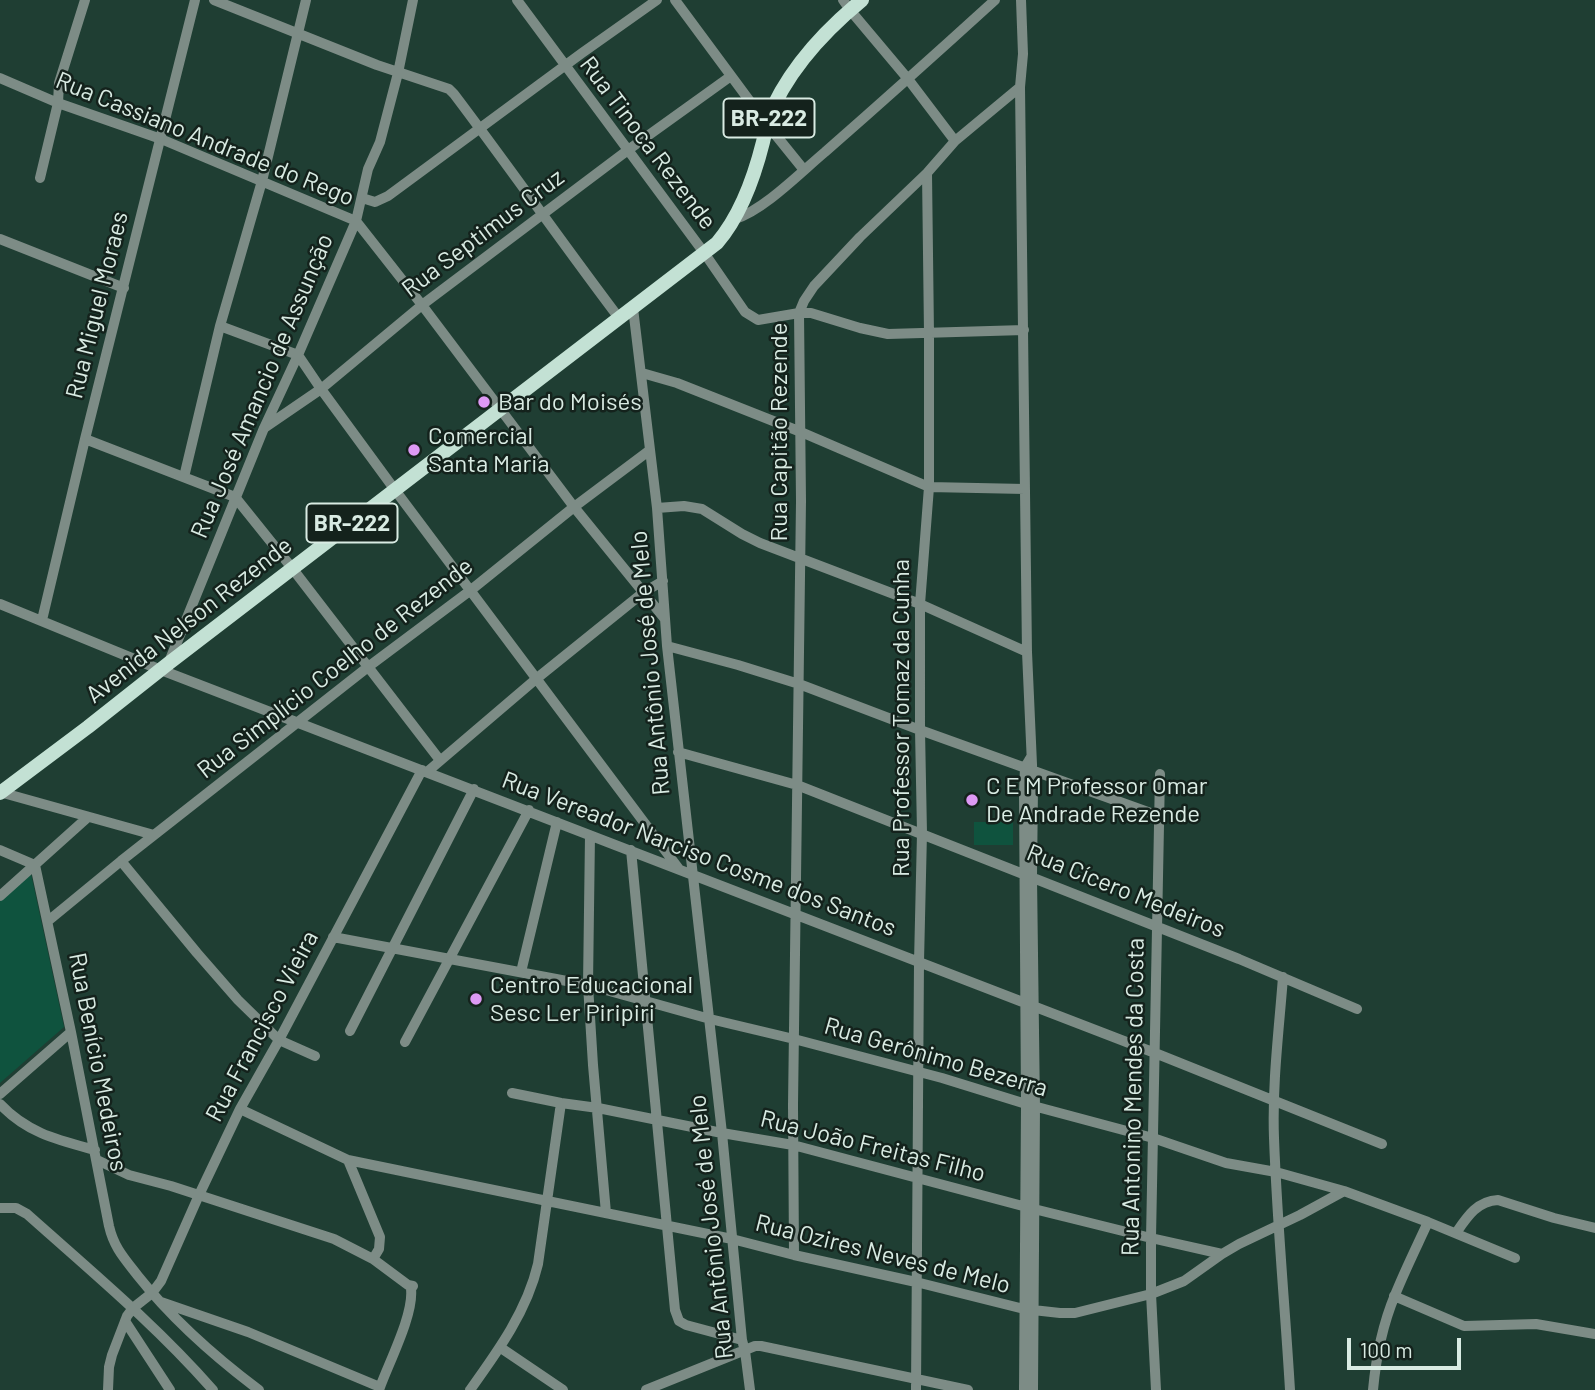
<!DOCTYPE html>
<html>
<head>
<meta charset="utf-8">
<style>
  body { margin:0 }
  #map { position:relative; width:1595px; height:1390px; overflow:hidden; background:#1f3e33; font-family:Barlow,sans-serif }
  canvas { display:block }
  .scale { position:absolute; left:1347px; top:1338px; width:114px; height:32px; box-sizing:border-box; border:4px solid #d9ebe3; border-top:0; padding-left:9px; font-size:21px; line-height:24px; white-space:nowrap; color:#d9ebe3; -webkit-text-stroke:5px #14221c; paint-order:stroke }
</style>
</head>
<body>
<div id="map">
<canvas width="1595" height="1390"></canvas>
<div class="scale">100 m</div>
</div>
<script>
const ctx = document.querySelector('canvas').getContext('2d');
ctx.lineJoin = 'round';
function paint(path, color) { ctx.fillStyle = color; ctx.fill(path, 'evenodd'); }
function strokePath(path, color, width, dash) { ctx.strokeStyle = color; ctx.lineWidth = width; ctx.lineCap = dash ? 'butt' : 'round'; ctx.setLineDash(dash || []); ctx.stroke(path); }
function write(font, color, halo, rows, align = 'center') {
  ctx.font = font + ' Barlow,sans-serif'; ctx.lineWidth = 5; ctx.setLineDash([]); ctx.textBaseline = 'middle'; ctx.strokeStyle = halo; ctx.fillStyle = color; for (const [text, x, y, turn = 0] of rows) {
    ctx.save(); ctx.translate(x, y); ctx.rotate((+turn || 0) * Math.PI / 180); ctx.textAlign = isNaN(turn) ? turn : align; if (halo) ctx.strokeText(text, 0, 0); ctx.fillText(text, 0, 0); ctx.restore();
  }
}
paint(new Path2D(`
  M 974,822 L 1013,822 L 1013,845 L 974,845 Z
  M 31,874 L 64,1027 L 0,1083 L 0,900 Z`), '#0f533e');
strokePath(new Path2D(`
  M 214,0 L 377,65 L 449,89 L 454,94 C 510,168 563,244 619,318
  M 517,0 L 705,254 L 745,312 L 758,320 L 799,313 L 811,313 L 860,328 L 888,334 L 1024,330
  M 675,0 L 766,123 L 804,170
  M 843,0 L 850,10 L 908,79 L 955,141
  M 1021,0 L 1023,54 L 1020,87 L 1027,652 L 1033,787 L 1032,877 L 1035,1107 L 1033,1390
  M 0,78 L 58,103 L 161,139 L 356,221 L 422,305 L 574,507 L 665,619
  M 40,178 L 58,103 L 59,83 L 85,0
  M 362,198 L 375,202 L 388,196 L 582,53 L 657,0
  M 735,219 C 764,210 801,172 825,152 C 882,102 939,51 995,0
  M 0,239 L 124,288
  M 633,308 L 657,508 L 667,646 L 722,1133 L 742,1340 L 745,1351 L 750,1390
  M 220,326 L 298,355 L 321,389 L 395,490 L 679,869
  M 642,373 L 677,383 L 801,432 L 929,487 L 1025,489
  M 264,428 L 321,389 L 422,305 L 628,150 L 731,76
  M 85,439 L 235,497 L 292,568 L 439,759
  M 184,477 L 220,326 L 262,181 L 306,0
  M 657,508 L 684,506 L 702,509 L 742,534 L 760,543 L 920,604 L 1027,652
  M 0,604 L 161,670 L 1155,1053 L 1382,1144
  M 42,620 L 85,439 L 195,0
  M 667,646 L 738,665 L 799,684 L 920,730 L 1159,816
  M 169,662 L 264,428 L 298,355 L 356,221 L 368,169 L 380,142 L 398,73 L 413,0
  M 678,752 L 797,785 L 1239,959 L 1357,1009
  M 427,772 L 536,679 L 644,592 L 663,581
  M 0,792 L 154,835
  M 590,835 L 588,985 L 593,1065 L 606,1213
  M 0,850 L 35,865 L 71,1032 L 109,1226 C 114,1248 125,1259 138,1276 C 173,1320 215,1357 259,1390
  M 631,850 L 675,1310 L 679,1321 L 686,1325 L 742,1340
  M 121,861 L 197,953 L 238,1000 L 279,1040 L 315,1056
  M 0,896 L 88,817
  M 48,921 L 121,861 L 368,667 L 471,590 L 574,507 L 650,450
  M 333,937 L 588,985 L 710,1019 L 794,1039 L 942,1078 L 1026,1104 L 1153,1138 L 1226,1163 L 1276,1172 L 1344,1191 L 1428,1222 L 1515,1258
  M 521,972 L 557,822
  M 1283,977 C 1279,1030 1272,1084 1274,1138 C 1277,1222 1285,1306 1290,1390
  M 350,1031 L 474,789
  M 405,1042 L 529,810
  M 512,1093 L 561,1103 L 598,1108 L 722,1133 L 793,1145 L 1034,1209 L 1151,1238 L 1222,1254
  M 0,1094 L 71,1032
  M 0,1104 C 27,1133 58,1140 95,1150
  M 240,1109 L 348,1160 L 732,1239 L 794,1255 L 916,1282 L 1024,1309 L 1060,1313 L 1075,1313 L 1151,1294 L 1184,1281 L 1222,1254 L 1239,1244 L 1300,1215 L 1344,1191
  M 97,1160 L 129,1175 L 171,1186 L 334,1239 L 373,1259 L 408,1285 L 413,1286 L 411,1289 C 414,1315 388,1364 379,1390
  M 348,1160 L 380,1237 L 379,1249 L 373,1259
  M 0,1208 L 16,1208 L 27,1214 C 91,1271 157,1326 213,1390
  M 1456,1233 C 1467,1217 1477,1201 1498,1200 L 1554,1218 L 1595,1228
  M 794,1255 L 793,1105 L 801,501 L 799,313 L 804,301 L 814,286 L 860,237 L 927,173 L 955,141 L 1020,87
  M 1394,1296 L 1464,1326 L 1536,1324 L 1595,1334
  M 161,1302 L 248,1332 L 380,1387
  M 125,1321 L 170,1390
  M 501,1348 L 563,1390
  M 108,1390 L 109,1367 L 112,1355 L 127,1316 L 133,1308 L 152,1293 L 161,1281 L 199,1195 L 240,1109 L 279,1040 L 422,770
  M 470,1390 C 498,1351 527,1311 538,1264 L 561,1103
  M 646,1390 L 755,1346 L 761,1346 L 968,1390
  M 916,1390 L 919,962 L 922,833 L 920,730 L 920,604 L 929,487 L 929,334 L 927,173
  M 1024,1390 L 1026,1104 L 1024,793 L 1025,767 L 1031,757
  M 1156,1390 L 1151,1294 L 1151,1238 L 1160,774
  M 1373,1390 C 1376,1358 1382,1326 1395,1295 C 1405,1270 1417,1246 1428,1222`), '#7d8c86', 10);
strokePath(new Path2D(`
  M 0,793 L 88,727 L 169,663 L 717,243 C 741,215 754,178 763,142 C 765,135 765,128 767,121 C 786,72 823,32 862,0`), '#c3e1d4', 14);
for (const [x, y, r, color] of [
  [484,402,7,"#dd99f4"],
  [414,450,7,"#dd99f4"],
  [972,800,7,"#dd99f4"],
  [476,999,7,"#dd99f4"]
]) { const dot = new Path2D(); dot.arc(x, y, r, 0, 2 * Math.PI); ctx.fillStyle = color; ctx.fill(dot); strokePath(dot, '#14221c', 2.5); }
for (const [x, y, w] of [
  [769,118,91],
  [352,523,91]
]) { const box = new Path2D(); box.roundRect(x - w / 2, y - 19.5, w, 39, 5); ctx.fillStyle = '#14221c'; ctx.fill(box); strokePath(box, '#d9ebe3', 2); }
write('bold 23px', '#d9ebe3', null, [
  ["BR-222",769,118],
  ["BR-222",352,523]
]);
write('24px', '#d9ebe3', '#14221c', [
  ["Rua Cassiano Andrade do Rego",205,139,22],
  ["Rua Tinoca Rezende",648,143,53],
  ["Rua Septimus Cruz",483,233,-37],
  ["Rua Miguel Moraes",97,305,-76],
  ["Rua José Amancio de Assunção",262,386,-67],
  ["Rua Capitão Rezende",779,432,-90],
  ["Avenida Nelson Rezende",189,620,-38],
  ["Rua Antônio José de Melo",650,663,-95],
  ["Rua Simplício Coelho de Rezende",335,668,-38],
  ["Rua Professor Tomaz da Cunha",901,718,-90],
  ["Rua Vereador Narciso Cosme dos Santos",699,854,21],
  ["Rua Cícero Medeiros",1126,891,22],
  ["Rua Francisco Vieira",262,1026,-62],
  ["Rua Gerônimo Bezerra",936,1057,16],
  ["Rua Benício Medeiros",98,1062,79],
  ["Rua Antonino Mendes da Costa",1133,1097,-89],
  ["Rua João Freitas Filho",873,1146,14],
  ["Rua Antônio José de Melo",711,1227,-96],
  ["Rua Ozires Neves de Melo",883,1254,14]
]);
write('24px', '#d9ebe3', '#14221c', [
  ["Bar do Moisés",498,402],
  ["Comercial",428,436],
  ["Santa Maria",428,464],
  ["C E M Professor Omar",986,786],
  ["De Andrade Rezende",986,814],
  ["Centro Educacional",490,985],
  ["Sesc Ler Piripiri",490,1013]
], 'left');
</script>
</body>
</html>
